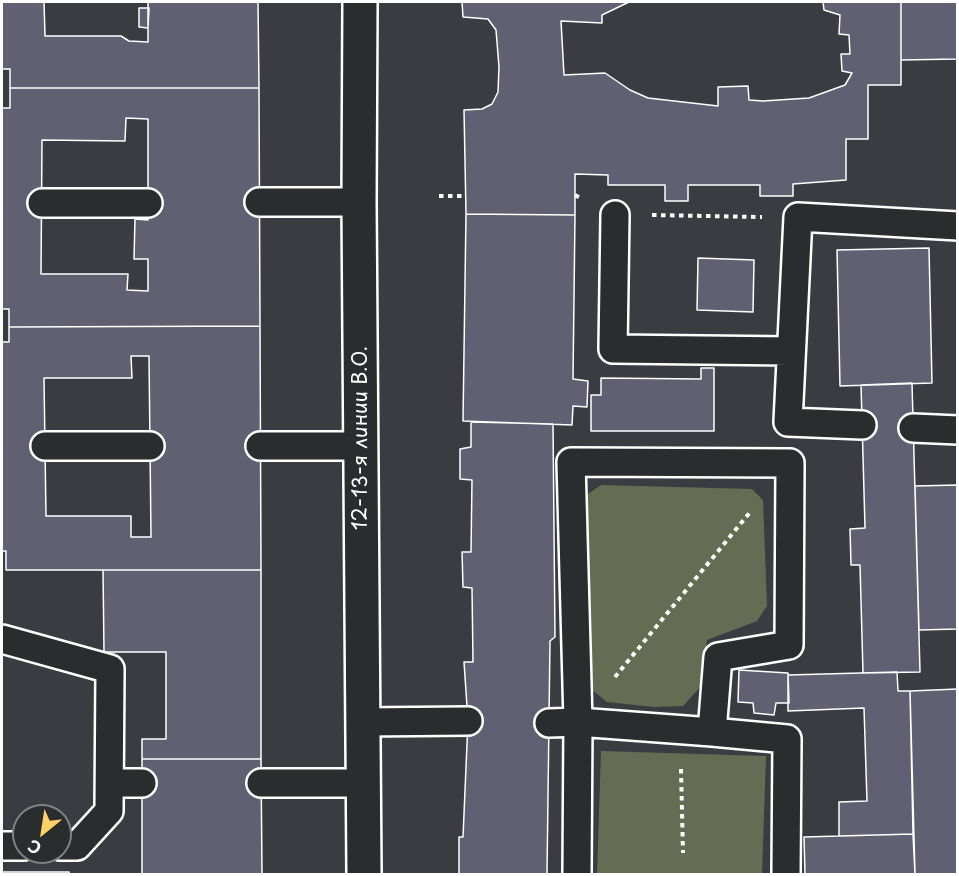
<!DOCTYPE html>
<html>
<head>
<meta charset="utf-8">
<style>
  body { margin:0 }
  #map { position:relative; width:959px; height:876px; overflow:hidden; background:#3a3c42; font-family:"Playpen Sans",sans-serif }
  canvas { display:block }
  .frame { position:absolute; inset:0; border:3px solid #fff; pointer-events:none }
  .north { position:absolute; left:12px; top:804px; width:60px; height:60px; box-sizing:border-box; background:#2a2d2e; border:2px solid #7f8182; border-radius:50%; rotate:210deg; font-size:16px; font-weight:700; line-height:24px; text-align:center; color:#fff }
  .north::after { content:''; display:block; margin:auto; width:21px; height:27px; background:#ffd166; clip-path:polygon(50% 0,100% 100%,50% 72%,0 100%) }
</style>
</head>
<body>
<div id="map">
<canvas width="959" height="876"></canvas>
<div class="frame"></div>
<div class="north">С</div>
</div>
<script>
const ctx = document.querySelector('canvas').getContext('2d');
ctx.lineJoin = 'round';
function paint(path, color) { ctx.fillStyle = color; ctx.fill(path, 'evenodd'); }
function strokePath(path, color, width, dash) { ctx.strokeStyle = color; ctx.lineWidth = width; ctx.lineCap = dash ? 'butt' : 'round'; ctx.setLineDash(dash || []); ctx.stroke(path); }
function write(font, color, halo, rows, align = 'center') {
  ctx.font = font + ' "Playpen Sans",sans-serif'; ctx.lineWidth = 4.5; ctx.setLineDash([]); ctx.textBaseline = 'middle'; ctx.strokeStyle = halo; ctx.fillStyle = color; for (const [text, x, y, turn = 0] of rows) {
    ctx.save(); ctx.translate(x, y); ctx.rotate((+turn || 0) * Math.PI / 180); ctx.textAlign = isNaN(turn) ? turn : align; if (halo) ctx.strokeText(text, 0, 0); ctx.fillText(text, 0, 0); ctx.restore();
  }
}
paint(new Path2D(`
  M 601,485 L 752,489 L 763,500 L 767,606 L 757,621 L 707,640 L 702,685 L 683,706 L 654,707 L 607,702 L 585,684 L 588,494 Z
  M 601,751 L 766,756 L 762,874 L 597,874 Z`), '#646d54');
const building = new Path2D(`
  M 2,2 L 44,2 L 45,36 L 121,36 L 129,41 L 148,42 L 148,2 L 258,2 L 259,88 L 10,88 L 10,69 L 2,69 Z
  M 462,2 L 629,2 L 602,15 L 602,23 L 561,21 L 564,75 L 605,73 L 630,90 L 648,98 L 718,106 L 718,87 L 748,86 L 749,100 L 763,101 L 809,98 L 845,85 L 852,73 L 842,71 L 841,54 L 850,54 L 849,35 L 839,34 L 840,15 L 824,10 L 823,2 L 901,2 L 901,85 L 868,85 L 868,139 L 846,139 L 846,180 L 793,184 L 793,196 L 760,196 L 760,185 L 688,185 L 688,201 L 665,201 L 665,185 L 608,185 L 608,175 L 575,174 L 575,215 L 466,214 L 464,110 L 482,109 L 492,104 L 498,92 L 499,67 L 496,30 L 488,19 L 463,17 Z
  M 901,2 L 958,2 L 958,59 L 901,60 Z
  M 139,8 L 149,8 L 148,28 L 139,27 Z
  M 10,88 L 259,88 L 260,326 L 9,327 L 9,309 L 2,309 L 2,108 L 10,108 ZM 126,118 L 148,119 L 148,220 L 135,219 L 134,259 L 148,259 L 148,291 L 127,290 L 128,274 L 41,274 L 42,140 L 125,141 Z
  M 466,214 L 575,215 L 573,379 L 588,381 L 587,407 L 573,406 L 572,425 L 463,421 Z
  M 929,248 L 932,383 L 840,386 L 837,250 Z
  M 698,258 L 754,260 L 753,312 L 697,310 Z
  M 260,326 L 261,570 L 6,570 L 6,551 L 2,551 L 2,342 L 9,342 L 9,327 ZM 131,356 L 149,356 L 151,537 L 131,537 L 131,516 L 46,516 L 44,378 L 132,378 Z
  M 701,368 L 714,368 L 714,431 L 591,431 L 591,395 L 601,395 L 601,378 L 701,379 Z
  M 912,383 L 920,672 L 863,673 L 860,565 L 851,565 L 850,529 L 865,528 L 861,385 Z
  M 471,422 L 553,424 L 555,637 L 550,641 L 547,874 L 459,874 L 459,837 L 463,837 L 468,721 L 464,662 L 473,662 L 472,588 L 463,587 L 462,552 L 471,552 L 472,480 L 460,479 L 460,449 L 471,447 Z
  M 958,485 L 958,629 L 919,630 L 915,486 Z
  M 103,570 L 261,570 L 261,759 L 142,759 L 142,739 L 166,739 L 166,652 L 104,652 Z
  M 739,670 L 788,673 L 789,703 L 776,703 L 774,715 L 754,713 L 753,703 L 738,702 Z
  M 897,672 L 898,691 L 910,691 L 913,834 L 839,836 L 839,802 L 867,801 L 864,708 L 788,711 L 788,675 Z
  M 958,689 L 958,874 L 915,874 L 910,691 Z
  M 142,759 L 261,759 L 262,874 L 94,874 L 142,874 Z
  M 913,834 L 915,874 L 805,874 L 804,837 Z
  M 2,872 L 69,872 L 69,874 L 2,874 Z`);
paint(building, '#606072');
strokePath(building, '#fff', 1.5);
const lane = new Path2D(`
  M 259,202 L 359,202
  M 42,203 L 148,203
  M 615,215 L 613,349 L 791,351
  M 862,425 L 788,422 L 798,217 L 958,226
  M 913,428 L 958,430
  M 45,446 L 150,446
  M 260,446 L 361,446
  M 2,639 L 110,669 L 109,811 L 77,846 L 60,846
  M 362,722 L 468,721
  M 549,723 L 578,722 L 571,462 L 790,463 L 789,645 L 718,657 L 712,732 L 578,722 L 577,874
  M 712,732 L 787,739 L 786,874
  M 110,783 L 142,783
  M 261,783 L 363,783
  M 2,846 L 24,846`);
const street = new Path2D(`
  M 360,2 L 359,202 L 364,874`);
strokePath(lane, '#fff', 32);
strokePath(street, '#fff', 38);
strokePath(new Path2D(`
  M 575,195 L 582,199
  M 439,196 L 465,196
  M 652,215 L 762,217
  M 615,677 L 751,511
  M 681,769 L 683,853`), '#fff', 4, [4.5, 4.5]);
strokePath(lane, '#2a2d2e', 27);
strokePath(street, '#2a2d2e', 33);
write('20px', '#fff', '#2a2d2e', [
  ["12-13-я линии В.О.",361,438,-90]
]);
</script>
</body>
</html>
